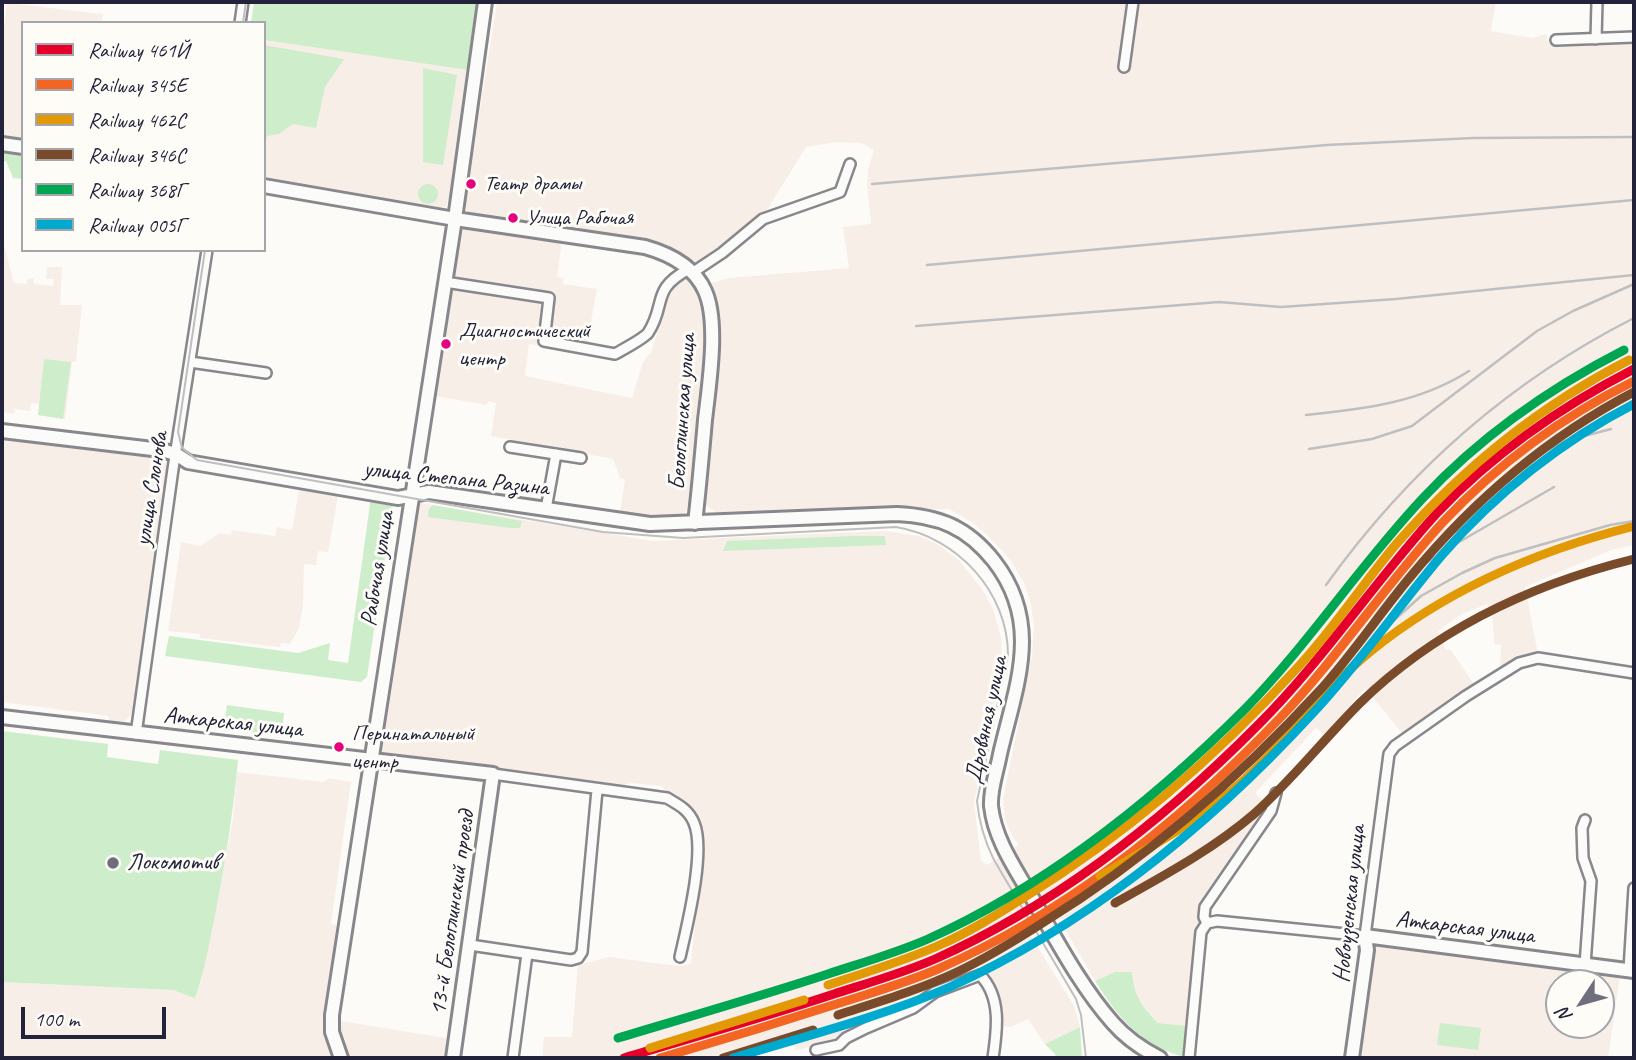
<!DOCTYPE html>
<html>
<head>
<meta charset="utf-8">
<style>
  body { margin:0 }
  #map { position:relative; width:1636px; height:1060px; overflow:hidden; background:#fcfbf8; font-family:Caveat,sans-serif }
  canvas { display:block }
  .frame { position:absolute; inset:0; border:4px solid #22223b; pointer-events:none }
  .legend { position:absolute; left:21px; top:21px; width:245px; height:231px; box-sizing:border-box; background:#fdfcf7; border:2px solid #a5a5ac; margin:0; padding:9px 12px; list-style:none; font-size:21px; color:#22223b }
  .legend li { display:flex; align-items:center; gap:14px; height:35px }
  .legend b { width:35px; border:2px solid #a5a5ac }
  .north { position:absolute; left:1545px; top:969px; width:70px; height:70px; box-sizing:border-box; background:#fdfcf7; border:2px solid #a5a5ac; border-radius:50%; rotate:234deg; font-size:19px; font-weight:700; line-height:28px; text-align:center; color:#22223b }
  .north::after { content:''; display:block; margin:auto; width:24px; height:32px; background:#6e6e7d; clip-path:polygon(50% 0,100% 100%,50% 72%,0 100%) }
  .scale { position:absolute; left:21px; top:1007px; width:145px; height:32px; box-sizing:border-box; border:4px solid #22223b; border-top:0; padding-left:9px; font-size:21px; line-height:24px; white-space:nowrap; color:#22223b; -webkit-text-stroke:5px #fdfcf7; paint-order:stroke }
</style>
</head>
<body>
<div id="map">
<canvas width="1636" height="1060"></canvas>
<div class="frame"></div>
<ul class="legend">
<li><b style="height:9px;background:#e4002b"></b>Railway 461Й</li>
<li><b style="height:9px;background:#f26522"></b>Railway 345Е</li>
<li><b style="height:9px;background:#e29906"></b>Railway 462С</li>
<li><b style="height:9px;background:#7a4b2a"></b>Railway 346С</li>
<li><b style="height:9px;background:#00a651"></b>Railway 368Г</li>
<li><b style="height:9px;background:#00a9ce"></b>Railway 005Г</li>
</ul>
<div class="north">N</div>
<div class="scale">100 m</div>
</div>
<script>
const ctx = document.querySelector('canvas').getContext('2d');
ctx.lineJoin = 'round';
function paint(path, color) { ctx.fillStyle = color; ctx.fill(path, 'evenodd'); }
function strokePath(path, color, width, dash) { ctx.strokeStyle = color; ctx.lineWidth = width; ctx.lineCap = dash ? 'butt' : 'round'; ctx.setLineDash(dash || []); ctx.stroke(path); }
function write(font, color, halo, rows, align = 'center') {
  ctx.font = font + ' Caveat,sans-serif'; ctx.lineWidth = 6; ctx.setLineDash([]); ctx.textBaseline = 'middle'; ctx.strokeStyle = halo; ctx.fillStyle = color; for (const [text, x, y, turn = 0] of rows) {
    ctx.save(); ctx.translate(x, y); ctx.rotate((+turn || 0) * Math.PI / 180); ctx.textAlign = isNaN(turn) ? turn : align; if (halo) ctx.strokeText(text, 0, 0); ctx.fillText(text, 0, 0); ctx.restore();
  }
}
paint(new Path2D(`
  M 497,2 L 1126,2 L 1118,64 L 1130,66 L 1140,2 L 1496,2 L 1491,31 L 1532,38 L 1546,34 L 1549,44 L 1634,43 L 1634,545 L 1611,550 L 1525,587 L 1538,654 L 1516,658 L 1500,667 L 1501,645 L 1494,644 L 1493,620 L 1487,604 L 1462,614 L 1438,631 L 1446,650 L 1450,649 L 1474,684 L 1402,733 L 1365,688 L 1325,735 L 1316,728 L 1255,793 L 1270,808 L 1198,917 L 1201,920 L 1197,935 L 1188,1026 L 1158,1023 L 1147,1011 L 1133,990 L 1115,972 L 1095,981 L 1065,929 L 1067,928 L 1061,918 L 1031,936 L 1074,1006 L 1080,1027 L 1045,1044 L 1028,1019 L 1011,1027 L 1001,1026 L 1002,1015 L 989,979 L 978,962 L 969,974 L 934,988 L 913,1005 L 858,1024 L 838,1042 L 795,1050 L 794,1045 L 747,1058 L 542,1058 L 544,1037 L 572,1037 L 578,965 L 609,957 L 662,964 L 683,966 L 691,963 L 697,904 L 696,879 L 704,839 L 699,820 L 686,804 L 672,796 L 661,786 L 630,783 L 617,788 L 388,756 L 382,752 L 381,744 L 391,695 L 416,509 L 420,503 L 653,541 L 885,531 L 919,536 L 937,544 L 959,560 L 982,589 L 993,609 L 1001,637 L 1002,662 L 974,803 L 981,861 L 987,865 L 1019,845 L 1012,836 L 1005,821 L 1003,799 L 1032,655 L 1034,627 L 1031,604 L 1024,583 L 1011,561 L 993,541 L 973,523 L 949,509 L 718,514 L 706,505 L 704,497 L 717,356 L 712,295 L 708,284 L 729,278 L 849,268 L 843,227 L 871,224 L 867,185 L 868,170 L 874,150 L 861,143 L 837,142 L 806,147 L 767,210 L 696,267 L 676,252 L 659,243 L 472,215 L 467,211 L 465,205 Z
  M 7,3 L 103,14 L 101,23 L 23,23 L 23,141 L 2,138 L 2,44 Z
  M 264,40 L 468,70 L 449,198 L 446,207 L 435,210 L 264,180 Z
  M 467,227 L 562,240 L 557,277 L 564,278 L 563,284 L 597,289 L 585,354 L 529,344 L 525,376 L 632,398 L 643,362 L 652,350 L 670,288 L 686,274 L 699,290 L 704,309 L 706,346 L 699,419 L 687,510 L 676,519 L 620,513 L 625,479 L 620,478 L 613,459 L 491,436 L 496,403 L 488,401 L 487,405 L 435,396 L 460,234 Z
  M 2,237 L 14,283 L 27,284 L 27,279 L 34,278 L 34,284 L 53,286 L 54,279 L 46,279 L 47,267 L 62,267 L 60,305 L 82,305 L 76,362 L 72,362 L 65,419 L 38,415 L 39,404 L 31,403 L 30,411 L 15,409 L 14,414 L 2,412 Z
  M 2,437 L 161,458 L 165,461 L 167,467 L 133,712 L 125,721 L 109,721 L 109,716 L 2,702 Z
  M 300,485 L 339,491 L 328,552 L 318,551 L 316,565 L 304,564 L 303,605 L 299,628 L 290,644 L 281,643 L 280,647 L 200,638 L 200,634 L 168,631 L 181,542 L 200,546 L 220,533 L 231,535 L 232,530 L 275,536 L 277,527 L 292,530 Z
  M 237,772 L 324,782 L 329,778 L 351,782 L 331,924 L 337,925 L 324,1016 L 335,1058 L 2,1058 L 2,982 L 173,990 L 195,997 L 201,982 L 216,907 L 233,819 Z
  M 1377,943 L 1620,976 L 1608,1058 L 1359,1058 L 1370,950 ZM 1559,983 L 1601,983 L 1601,1025 L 1559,1025 Z
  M 341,1021 L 452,1039 L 449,1058 L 347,1058 L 340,1035 Z`), '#f8eee8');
paint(new Path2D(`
  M 254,2 L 478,2 L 468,70 L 264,40 L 264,23 L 251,23 Z
  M 264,45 L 344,59 L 325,87 L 316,128 L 293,124 L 279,134 L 267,136 L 264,149 Z
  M 423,68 L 457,75 L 443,165 L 423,162 Z
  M 2,153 L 23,156 L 23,179 L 13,178 L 6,161 L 2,162 Z
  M418 194a10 10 0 1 1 20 0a10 10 0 1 1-20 0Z
  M 44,359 L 71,362 L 63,419 L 38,415 Z
  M 371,497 L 393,503 L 367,677 L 361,682 L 165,656 L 169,636 L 298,653 L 330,643 L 328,660 L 348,663 Z
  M 433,505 L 522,521 L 520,528 L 510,528 L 428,517 L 429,509 Z
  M 853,536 L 885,536 L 886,545 L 723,551 L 727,541 Z
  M 227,705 L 284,713 L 282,736 L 224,728 Z
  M 2,731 L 108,744 L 107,757 L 158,764 L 160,750 L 238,760 C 233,816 224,870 213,925 C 208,949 204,974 195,998 L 173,990 L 2,982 Z
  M 1115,972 L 1132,972 C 1134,997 1142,1006 1158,1023 L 1188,1026 L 1183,1055 L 1180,1056 C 1138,1042 1118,1017 1095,981 Z
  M 1440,1023 L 1481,1028 L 1478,1050 L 1437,1045 Z
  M 1080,1027 L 1082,1058 L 1056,1058 L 1055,1054 L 1045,1044 Z`), '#cdedcb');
const street = new Path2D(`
  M 240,23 L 243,2
  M 1596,39 L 1597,2
  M 1556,40 L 1634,37
  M 1124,67 L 1133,2
  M 692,273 L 722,253 L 763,219 L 840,192 L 850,164
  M 445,282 L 549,298 L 544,341 L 615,354 C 622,350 643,339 648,333 C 667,304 650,290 689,269
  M 190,362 L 266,373
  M 510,447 L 581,458
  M 546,509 L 556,454
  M 136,734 L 173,469 L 207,250
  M 493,774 L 667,798 C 679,805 689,810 694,823 C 706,851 687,926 680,957
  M 1585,820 L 1582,828 L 1583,858 L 1591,881 L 1585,965
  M 1207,923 L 1217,921 L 1365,936 L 1389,754 L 1395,746 L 1466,696 L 1519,663 L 1538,658 L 1634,673
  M 470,945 L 571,960 L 578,958 L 582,952 L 597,790
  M 1629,970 L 1634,888
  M 816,1050 L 839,1045 L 846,1038 L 866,1028 L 913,1008 L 935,992 L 980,975 C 1002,997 997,1031 993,1058
  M 513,1058 L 527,954
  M 1189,1058 L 1201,932 L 1207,923 L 1204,917 L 1205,907 L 1271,811 L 1276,793`);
const secondary = new Path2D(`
  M 2,144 L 23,147
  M 264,186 L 455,219 L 645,247 C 670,254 694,266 705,291 C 719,322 709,385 705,420 C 702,454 699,489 695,523
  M 2,431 L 161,450 L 176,454 L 188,462 L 398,498 L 429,492 L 650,524 L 897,514 C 939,516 967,527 994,561 C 1043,624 1016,685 1000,754 C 997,771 990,789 991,806 C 995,842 1018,872 1035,903 C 1058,943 1082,988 1113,1023 C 1127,1039 1142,1049 1160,1058
  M 2,717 L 493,774 L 453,1058
  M 341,1058 L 332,1032 L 332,1015 L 455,219 L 485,2
  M 1352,1058 L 1367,950 L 1365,936 L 1634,971`);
strokePath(street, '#88888c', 14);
strokePath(secondary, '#88888c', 18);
strokePath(street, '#fbfbf9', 9);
strokePath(secondary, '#fbfbf9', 12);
strokePath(new Path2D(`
  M 243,23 L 246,2
  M 205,250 L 178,432 L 182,448 L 197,460 L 603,532 L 683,538 L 896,527 C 957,537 1008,592 1008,655 L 977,801 C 979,822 984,840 994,860 L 1076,999 L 1081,1015 L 1086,1058`), '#bfbfc0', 2);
strokePath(new Path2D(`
  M 872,184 L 1327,145 L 1473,138 L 1634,137
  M 927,265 L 1634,200
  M 916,326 L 1219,302 L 1281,307 L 1396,299 L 1634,275
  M 1306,415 C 1364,409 1419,403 1469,371
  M 1309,449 L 1372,439 L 1412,426 L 1537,331 L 1573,311 L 1634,284
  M 1541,452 L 1565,441 L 1611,429
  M 1422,566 L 1447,549 L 1554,487
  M 1326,585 C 1407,472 1510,381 1634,318
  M 1281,742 L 1381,632 L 1421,596 L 1462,573 L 1495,558 L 1610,525 L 1634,521`), '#bfbfc0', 2.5);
strokePath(new Path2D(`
  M 624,1058 C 694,1037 765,1017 834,994 C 868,983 903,973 935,959 C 1058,904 1165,819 1259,724 C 1324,659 1375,581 1437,513 C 1493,454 1562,406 1634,369`), '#e4002b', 9);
strokePath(new Path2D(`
  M 660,1058 C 722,1040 784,1021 846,1001 C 877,991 908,982 938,969 C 1068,912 1182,820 1280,718 C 1339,656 1386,584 1444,521 C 1498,464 1564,416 1634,381`), '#f26522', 9);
strokePath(new Path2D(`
  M 1100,876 C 1151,847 1202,819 1245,779 C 1289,739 1324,689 1371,651 C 1448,589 1536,551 1631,527
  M 828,985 C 866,972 905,961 942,944 C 971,931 998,914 1025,897 C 1127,834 1218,755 1299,666 C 1335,627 1364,582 1398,542 C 1464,467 1541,405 1629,360
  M 650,1048 L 804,1000`), '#e29906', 9);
strokePath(new Path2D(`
  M 1115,903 C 1163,876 1212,850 1254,814 C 1292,780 1324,739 1360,703 C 1436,629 1533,584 1634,559
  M 838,1015 C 878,1002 919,990 957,972 C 987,958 1016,940 1044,922 C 1148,858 1240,777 1322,688 C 1354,652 1381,612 1411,576 C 1473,501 1548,437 1634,392
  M 723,1058 L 813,1030`), '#7a4b2a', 9);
strokePath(new Path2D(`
  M 618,1038 C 688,1017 758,997 828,974 C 861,963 896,953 928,939 C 1048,885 1153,801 1246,708 C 1310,642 1360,565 1423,498 C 1480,437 1550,388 1624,350`), '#00a651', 9);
strokePath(new Path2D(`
  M 733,1058 C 803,1037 884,1016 950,987 C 1088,924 1210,825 1312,714 C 1359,664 1398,607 1442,555 C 1495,494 1562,441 1634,404`), '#00a9ce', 9);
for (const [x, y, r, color] of [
  [471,184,6,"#e5007d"],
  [513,218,6,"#e5007d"],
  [446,344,6,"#e5007d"],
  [339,747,6,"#e5007d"],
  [113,863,7,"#6e6e7d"]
]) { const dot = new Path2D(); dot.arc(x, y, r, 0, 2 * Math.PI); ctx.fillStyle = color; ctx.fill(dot); strokePath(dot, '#fdfcf7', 2.5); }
write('22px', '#22223b', '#fdfcf7', [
  ["Театр драмы",484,184],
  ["Улица Рабочая",526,218],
  ["Диагностический",459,331],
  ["центр",459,359],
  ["Перинатальный",352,734],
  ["центр",352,762]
], 'left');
write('24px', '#22223b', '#fdfcf7', [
  ["Белоглинская улица",683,412,-86],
  ["улица Степана Разина",456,479,6],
  ["улица Слонова",152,489,-81],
  ["Рабочая улица",378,569,-81],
  ["Дровяная улица",987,720,-78],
  ["Аткарская улица",233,723,6],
  ["Новоузенская улица",1350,904,-84],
  ["13-й Белоглинский проезд",453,913,-82],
  ["Аткарская улица",1465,928,7]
]);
write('24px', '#22223b', '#fdfcf7', [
  ["Локомотив",127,863]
], 'left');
</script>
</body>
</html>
